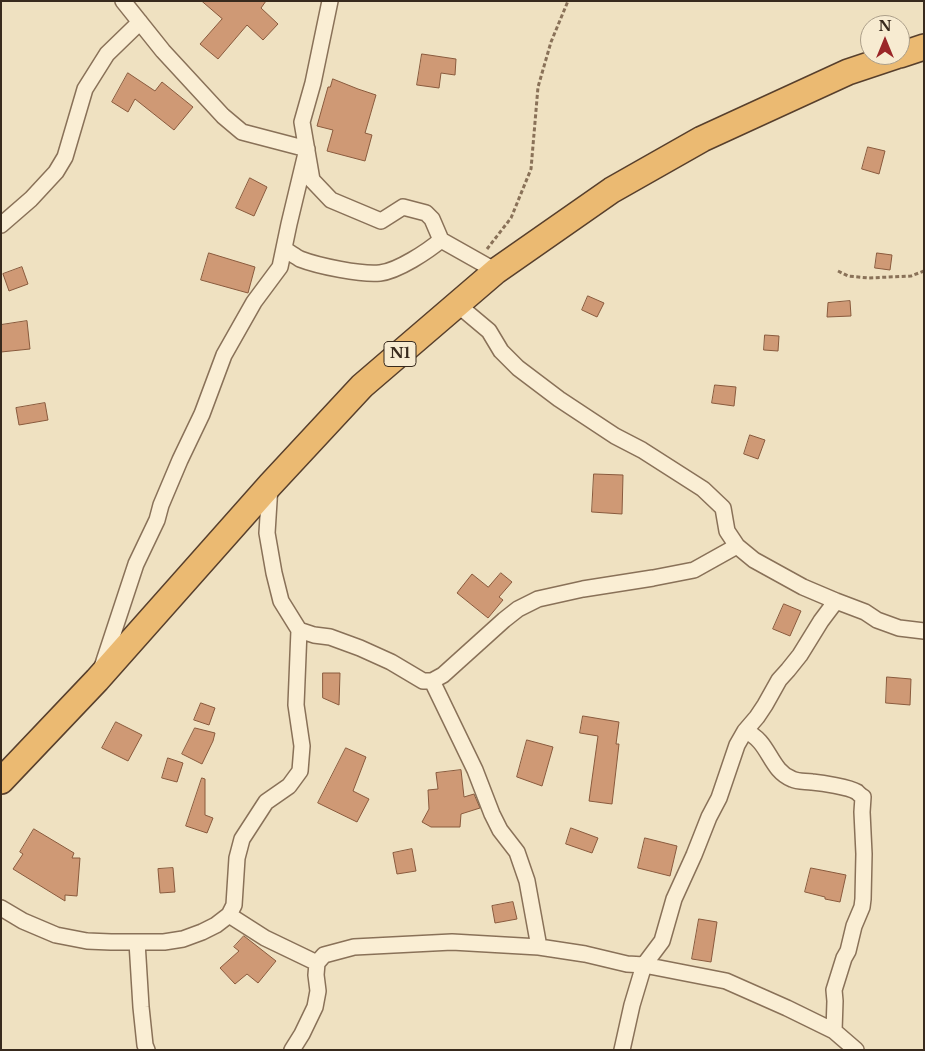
<!DOCTYPE html>
<html>
<head>
<meta charset="utf-8">
<style>
  body { margin:0 }
  #map { position:relative; width:925px; height:1051px; overflow:hidden; background:#efe1c1; font-family:"Libre Baskerville",serif }
  canvas { display:block }
  .frame { position:absolute; inset:0; border:2px solid #382a1d; pointer-events:none }
  .north { position:absolute; left:860px; top:15px; width:50px; height:50px; box-sizing:border-box; background:#f7ebd1; border:1px solid #ab9e89; border-radius:50%; rotate:0deg; font-size:14px; font-weight:700; line-height:20px; text-align:center; color:#382a1d }
  .north::after { content:''; display:block; margin:auto; width:18px; height:22px; background:#9a2628; clip-path:polygon(50% 0,100% 100%,50% 72%,0 100%) }
</style>
</head>
<body>
<div id="map">
<canvas width="925" height="1051"></canvas>
<div class="frame"></div>
<div class="north">N</div>
</div>
<script>
const ctx = document.querySelector('canvas').getContext('2d');
ctx.lineJoin = 'round';
function paint(path, color) { ctx.fillStyle = color; ctx.fill(path, 'evenodd'); }
function strokePath(path, color, width, dash) { ctx.strokeStyle = color; ctx.lineWidth = width; ctx.lineCap = dash ? 'butt' : 'round'; ctx.setLineDash(dash || []); ctx.stroke(path); }
function write(font, color, halo, rows, align = 'center') {
  ctx.font = font + ' "Libre Baskerville",serif'; ctx.lineWidth = 4.5; ctx.setLineDash([]); ctx.textBaseline = 'middle'; ctx.strokeStyle = halo; ctx.fillStyle = color; for (const [text, x, y, turn = 0] of rows) {
    ctx.save(); ctx.translate(x, y); ctx.rotate((+turn || 0) * Math.PI / 180); ctx.textAlign = isNaN(turn) ? turn : align; if (halo) ctx.strokeText(text, 0, 0); ctx.fillText(text, 0, 0); ctx.restore();
  }
}
const building = new Path2D(`
  M 202,1 L 266,1 L 261,8 L 278,24 L 263,40 L 247,25 L 218,59 L 200,44 L 222,19 Z
  M 422,54 L 456,59 L 455,75 L 441,73 L 439,88 L 417,85 Z
  M 128,73 L 155,91 L 162,82 L 193,107 L 174,130 L 135,99 L 128,112 L 112,102 Z
  M 333,79 L 358,89 L 376,95 L 365,133 L 372,135 L 365,161 L 327,151 L 333,130 L 317,126 L 328,87 L 330,87 Z
  M 868,147 L 885,151 L 879,174 L 862,169 Z
  M 250,178 L 267,187 L 254,216 L 236,208 Z
  M 209,253 L 255,267 L 248,293 L 201,280 Z
  M 877,253 L 892,255 L 890,270 L 875,268 Z
  M 22,267 L 28,284 L 9,291 L 3,274 Z
  M 588,296 L 604,303 L 597,317 L 582,310 Z
  M 850,301 L 851,316 L 827,317 L 828,303 Z
  M 27,321 L 30,349 L 1,352 L 1,325 Z
  M 765,335 L 779,336 L 778,351 L 764,350 Z
  M 715,385 L 736,387 L 734,406 L 712,403 Z
  M 45,403 L 48,420 L 19,425 L 16,408 Z
  M 750,435 L 765,440 L 758,459 L 744,454 Z
  M 594,474 L 623,475 L 622,514 L 592,512 Z
  M 501,573 L 512,582 L 499,597 L 503,600 L 488,618 L 457,593 L 472,574 L 488,587 Z
  M 784,604 L 801,611 L 790,636 L 773,629 Z
  M 323,673 L 340,673 L 339,705 L 323,698 Z
  M 887,677 L 911,679 L 910,705 L 886,703 Z
  M 201,703 L 215,708 L 209,725 L 194,720 Z
  M 583,716 L 619,722 L 616,744 L 619,744 L 612,804 L 589,801 L 598,736 L 580,733 Z
  M 116,722 L 142,735 L 128,761 L 102,748 Z
  M 195,728 L 215,733 L 213,741 L 202,764 L 182,754 Z
  M 527,740 L 553,747 L 542,786 L 517,777 Z
  M 346,748 L 366,757 L 353,791 L 369,799 L 357,822 L 318,803 Z
  M 168,758 L 183,763 L 177,782 L 162,778 Z
  M 461,770 L 464,797 L 474,794 L 480,808 L 461,814 L 460,827 L 431,827 L 422,822 L 429,809 L 428,790 L 438,789 L 436,773 Z
  M 202,778 L 205,779 L 205,815 L 213,818 L 207,833 L 186,826 Z
  M 571,828 L 598,838 L 592,853 L 566,844 Z
  M 34,829 L 74,853 L 72,858 L 80,858 L 77,896 L 65,895 L 65,901 L 13,869 L 23,854 L 20,852 Z
  M 645,838 L 677,846 L 670,876 L 638,868 Z
  M 412,849 L 416,871 L 397,874 L 393,853 Z
  M 173,868 L 175,892 L 160,893 L 158,869 Z
  M 811,868 L 846,875 L 840,902 L 825,899 L 825,897 L 805,892 Z
  M 513,902 L 517,919 L 495,923 L 492,906 Z
  M 699,919 L 717,922 L 711,962 L 692,959 Z
  M 244,936 L 276,961 L 258,983 L 247,974 L 235,984 L 220,968 L 239,951 L 234,947 Z`);
paint(building, '#cf9975');
strokePath(building, '#895a3d', 1);
const minor = new Path2D(`
  M 123,1 L 163,51 L 223,116 L 242,132 L 307,149
  M 330,1 L 313,83 L 302,122 L 312,180 L 331,200 L 381,221 L 403,207 L 426,213 L 432,219 L 441,240 L 496,271
  M 1,225 L 31,199 L 56,172 L 65,157 L 85,89 L 107,54 L 140,22
  M 284,249 C 289,252 295,256 300,259 C 318,266 362,275 380,273 C 398,271 428,251 441,240
  M 458,305 L 489,331 L 501,351 L 518,368 L 559,399 L 615,436 L 642,450 L 703,489 L 723,508 L 727,531 L 737,546 L 754,560 L 803,587 L 836,601 L 865,612 L 877,620 L 899,628 L 924,631
  M 270,485 L 267,533 L 274,573 L 281,601 L 299,630 L 314,635 L 330,637 L 360,648 L 391,662 L 423,681 L 432,681 L 443,675 L 504,620 L 518,609 L 538,599 L 583,589 L 653,578 L 694,570 L 737,546
  M 102,667 L 136,564 L 157,520 L 161,505 L 180,460 L 202,414 L 224,355 L 254,302 L 280,267 L 289,224 L 307,149
  M 432,681 L 475,770 L 492,814 L 500,830 L 517,852 L 527,881 L 539,947
  M 745,731 C 770,741 769,770 792,779 C 798,782 805,781 812,782 C 822,783 849,787 857,792 C 859,794 861,796 863,797 L 862,812 L 864,854 L 863,899 L 862,907 L 854,926 L 848,951 L 844,958 L 834,990 L 835,1001 L 834,1031
  M 1,908 L 23,921 L 56,935 L 87,941 L 111,942 L 164,942 L 183,939 L 202,932 L 216,925 L 229,915 L 234,905 L 237,858 L 242,839 L 266,802 L 289,786 L 300,771 L 302,746 L 296,705 L 299,630
  M 229,915 L 265,938 L 317,963
  M 137,942 L 141,1007 L 145,1045 L 147,1050
  M 292,1050 L 302,1034 L 315,1007 L 318,991 L 316,975 L 317,963 L 324,955 L 354,947 L 452,942 L 539,947 L 585,954 L 627,964 L 644,965 L 726,981 L 787,1008 L 834,1031 L 856,1050
  M 622,1050 L 632,1005 L 644,965 L 662,941 L 674,899 L 694,855 L 709,817 L 719,798 L 737,745 L 745,731 L 757,717 L 765,705 L 779,680 L 788,670 L 800,655 L 821,621 L 836,601`);
const trunk = new Path2D(`
  M 900,55 L 924,47
  M 1,781 L 97,680 L 270,485 L 362,386 L 496,271 L 612,190 L 702,139 L 848,72 L 899,55`);
strokePath(minor, '#897158', 18);
strokePath(trunk, '#573f2c', 28);
strokePath(new Path2D(`
  M 487,249 L 511,218 L 531,169 L 538,87 L 551,42 L 568,1
  M 838,271 L 848,276 L 869,278 L 911,276 L 924,271`), '#897158', 3, [4, 2.5]);
strokePath(minor, '#faeed4', 15);
strokePath(trunk, '#ebba72', 25);
for (const [x, y, w] of [
  [400,354,32]
]) { const box = new Path2D(); box.roundRect(x - w / 2, y - 12.5, w, 25, 4); ctx.fillStyle = '#f7ebd1'; ctx.fill(box); strokePath(box, '#382a1d', 1); }
write('bold 15px', '#382a1d', null, [
  ["N1",400,354]
]);
</script>
</body>
</html>
